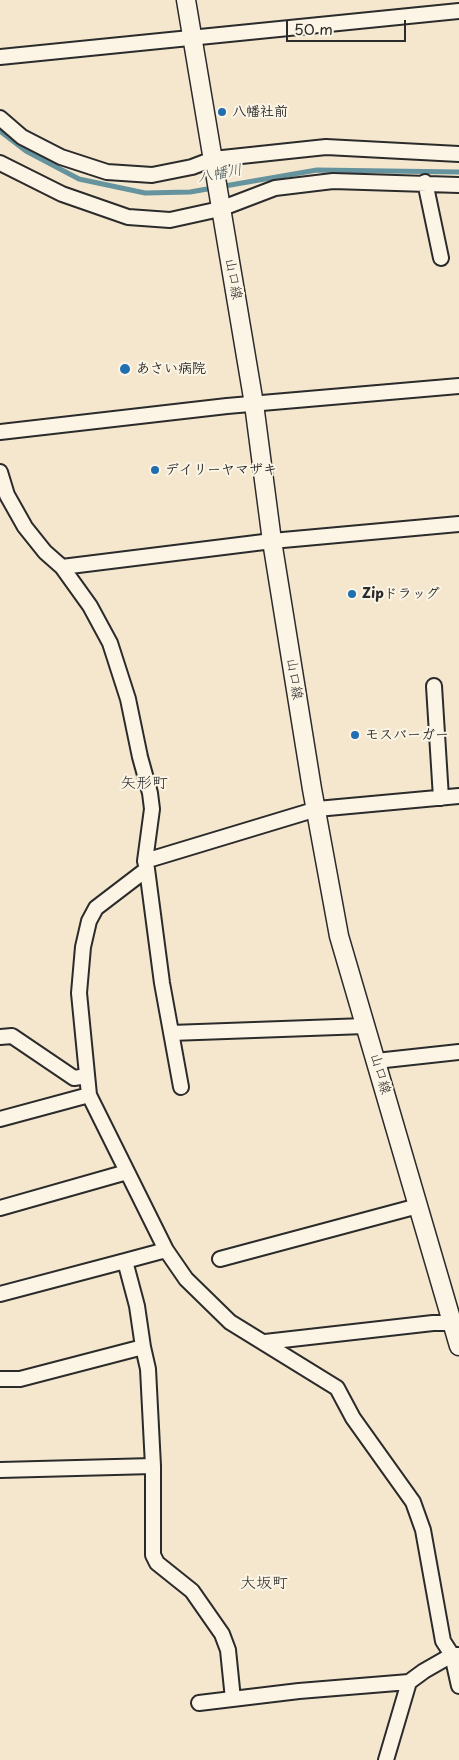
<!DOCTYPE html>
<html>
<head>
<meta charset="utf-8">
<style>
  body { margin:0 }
  #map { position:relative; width:459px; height:1760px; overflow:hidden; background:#f4e7ce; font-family:"Playpen Sans",sans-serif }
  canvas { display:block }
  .scale { position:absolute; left:286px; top:20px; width:120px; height:22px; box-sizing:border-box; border:2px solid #2b2b2b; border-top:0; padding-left:6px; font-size:15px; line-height:18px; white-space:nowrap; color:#2b2b2b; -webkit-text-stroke:4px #fcf5e5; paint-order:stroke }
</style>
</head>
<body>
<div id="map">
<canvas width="459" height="1760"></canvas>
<div class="scale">50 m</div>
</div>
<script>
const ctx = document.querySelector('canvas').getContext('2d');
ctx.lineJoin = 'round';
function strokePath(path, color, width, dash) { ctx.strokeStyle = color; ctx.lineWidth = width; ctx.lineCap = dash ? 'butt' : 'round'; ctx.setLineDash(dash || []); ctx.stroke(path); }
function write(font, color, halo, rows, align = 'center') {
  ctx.font = font + ' "Playpen Sans","Klee One",sans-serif'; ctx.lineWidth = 4; ctx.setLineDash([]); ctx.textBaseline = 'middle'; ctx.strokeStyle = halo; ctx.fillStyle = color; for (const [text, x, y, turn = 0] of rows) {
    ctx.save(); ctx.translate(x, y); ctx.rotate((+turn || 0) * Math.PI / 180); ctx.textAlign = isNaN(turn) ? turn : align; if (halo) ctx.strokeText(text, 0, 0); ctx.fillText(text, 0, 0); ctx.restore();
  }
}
strokePath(new Path2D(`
  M 0,131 L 26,151 L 79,179 L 145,193 L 190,192 L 317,170 L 459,172`), '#65939e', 5);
const minor = new Path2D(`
  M 0,57 L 459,11
  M 0,118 L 22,137 L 61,157 L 107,172 L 152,175 L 192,167 L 213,159 L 326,147 L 459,154
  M 0,163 L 62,194 L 128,217 L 170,220 L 220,209 L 275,188 L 333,181 L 459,185
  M 425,182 L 441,258
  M 0,432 L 227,406 L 459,386
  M 0,472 L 7,495 L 25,527 L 45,552 L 62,567 L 90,606 L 110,643 L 128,699 L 140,757 L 150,793 L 152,809 L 145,861 L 147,869 L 96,908 L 89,921 L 83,947 L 79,993 L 89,1095 L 166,1250 L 186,1279 L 230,1322 L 337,1388 L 353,1418 L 413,1502 L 423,1530 L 443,1641 L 452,1655 L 459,1686
  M 62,567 L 272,541 L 459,524
  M 434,686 L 441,798
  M 145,861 L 317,809 L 459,796
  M 147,869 L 162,983 L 181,1087
  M 171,1033 L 365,1026
  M 0,1037 L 12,1036 L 74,1078 L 87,1076
  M 376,1061 L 459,1052
  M 0,1119 L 89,1095
  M 0,1208 L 127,1172
  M 220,1259 L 418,1206
  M 0,1294 L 125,1261
  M 265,1342 L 433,1323 L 453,1323
  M 0,1379 L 20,1379 L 143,1347 L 137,1306 L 125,1261 L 166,1250
  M 153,1466 L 153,1555 L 157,1563 L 192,1591 L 222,1634 L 228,1650 L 233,1699
  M 0,1470 L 153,1466 L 148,1369 L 143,1347
  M 199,1703 L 299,1691 L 409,1682 L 424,1671 L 452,1655 L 459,1655
  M 386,1760 L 409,1682`);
const tertiary = new Path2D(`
  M 186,0 L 254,404 L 272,541 L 312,789 L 339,936 L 459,1346`);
strokePath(minor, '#2b2b2b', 18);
strokePath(tertiary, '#2b2b2b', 21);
strokePath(minor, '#fcf5e5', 14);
strokePath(tertiary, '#fcf5e5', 18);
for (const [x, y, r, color] of [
  [222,112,5,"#1f6fb2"],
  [125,369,6,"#1f6fb2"],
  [155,470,5,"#1f6fb2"],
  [352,594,5,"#1f6fb2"],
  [355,735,5,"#1f6fb2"]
]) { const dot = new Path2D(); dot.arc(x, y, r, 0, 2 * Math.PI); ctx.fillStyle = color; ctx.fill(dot); strokePath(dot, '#fcf5e5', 2); }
write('bold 14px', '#2b2b2b', '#fcf5e5', [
  ["八幡社前",232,112],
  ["あさい病院",136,369],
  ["デイリーヤマザキ",165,470],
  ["Zipドラッグ",362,594],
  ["モスバーガー",365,735]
], 'left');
write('14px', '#2b2b2b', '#fcf5e5', [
  ["山口線",233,279,80],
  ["山口線",294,679,81],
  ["山口線",380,1074,74]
]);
write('italic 15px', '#43565b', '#fcf5e5', [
  ["八幡川",220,174,-10]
]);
write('16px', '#2b2b2b', '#fcf5e5', [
  ["矢形町",144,784],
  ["大坂町",264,1584]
]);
</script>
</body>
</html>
